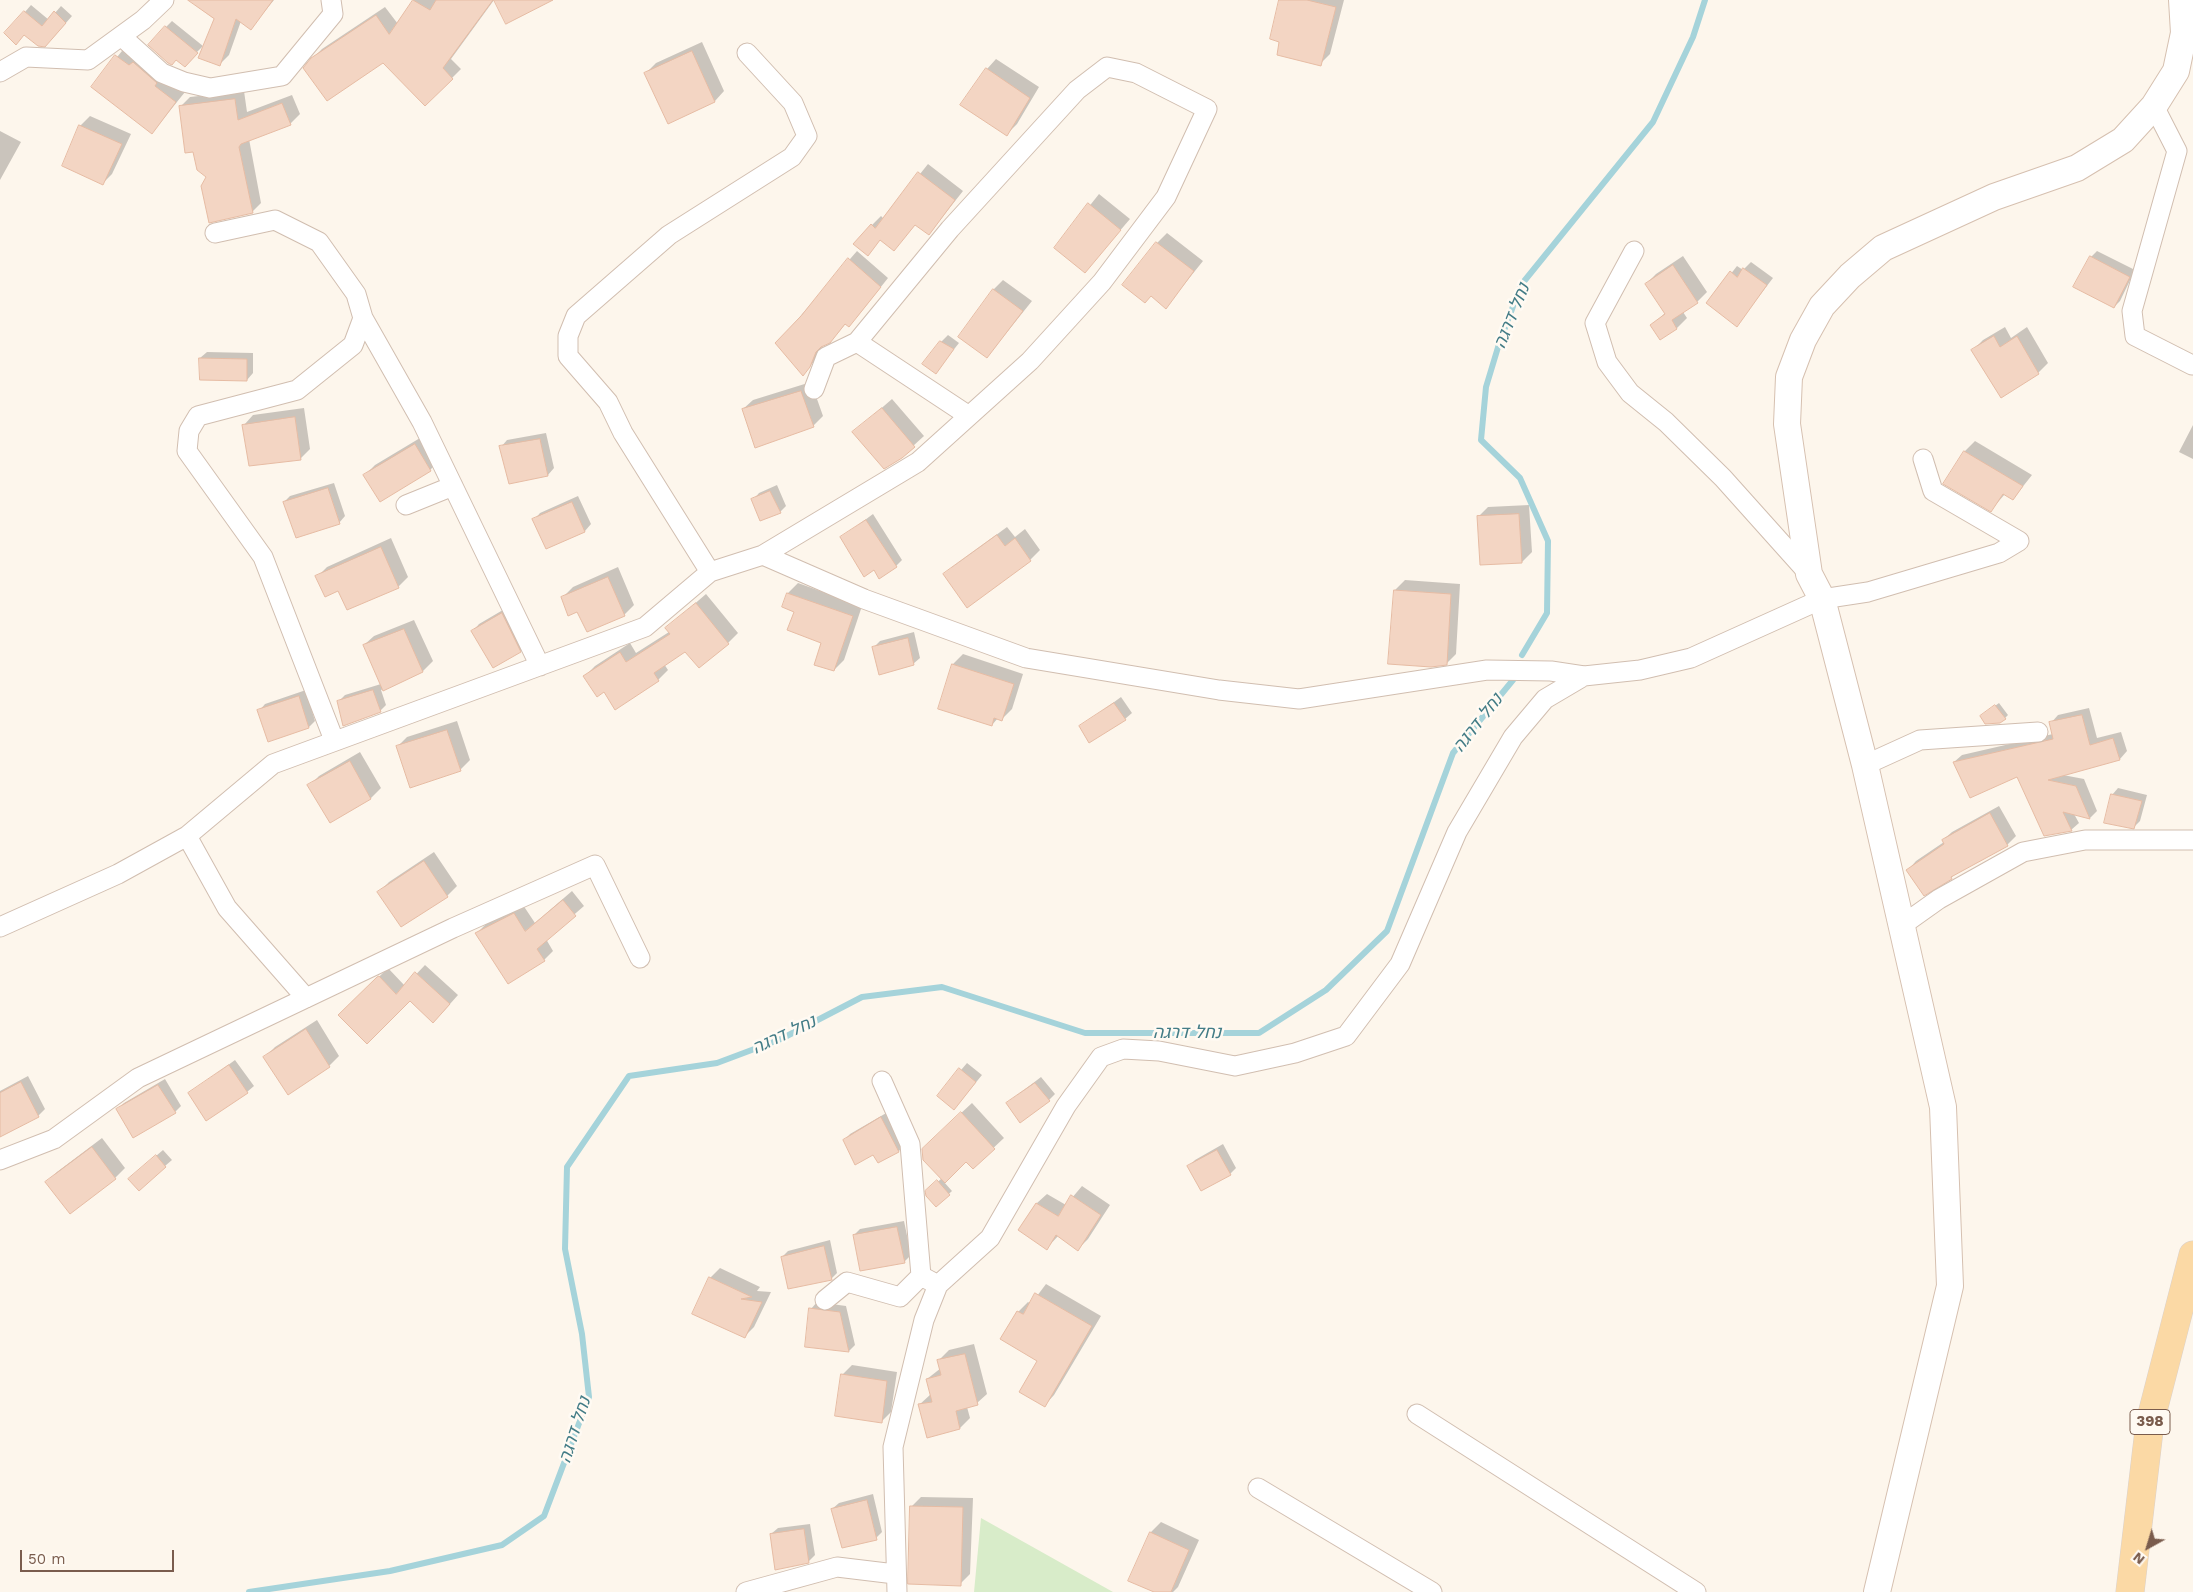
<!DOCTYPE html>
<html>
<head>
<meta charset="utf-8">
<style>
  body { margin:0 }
  #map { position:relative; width:2193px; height:1592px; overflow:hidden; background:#fdf6ec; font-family:"Work Sans",sans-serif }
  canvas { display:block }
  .north { position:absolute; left:2123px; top:1522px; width:50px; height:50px; -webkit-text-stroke:4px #fffaf3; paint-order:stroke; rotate:219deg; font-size:14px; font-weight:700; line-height:20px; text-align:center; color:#7a5c4d }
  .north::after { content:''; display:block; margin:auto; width:18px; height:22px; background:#7a5c4d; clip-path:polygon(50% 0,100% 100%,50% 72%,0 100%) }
  .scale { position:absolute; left:20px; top:1550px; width:154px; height:22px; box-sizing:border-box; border:2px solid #7a5c4d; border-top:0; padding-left:6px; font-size:15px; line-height:18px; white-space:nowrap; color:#7a5c4d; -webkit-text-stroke:4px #fffaf3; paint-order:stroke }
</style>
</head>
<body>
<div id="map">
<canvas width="2193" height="1592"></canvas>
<div class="north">N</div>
<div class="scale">50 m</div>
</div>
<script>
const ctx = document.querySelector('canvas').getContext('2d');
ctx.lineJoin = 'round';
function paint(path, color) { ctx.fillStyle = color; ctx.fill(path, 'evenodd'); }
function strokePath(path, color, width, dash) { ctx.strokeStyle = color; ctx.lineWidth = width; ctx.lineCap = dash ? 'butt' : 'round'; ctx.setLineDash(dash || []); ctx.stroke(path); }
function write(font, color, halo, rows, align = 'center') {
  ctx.font = font + ' "Work Sans",Heebo,sans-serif'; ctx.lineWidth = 5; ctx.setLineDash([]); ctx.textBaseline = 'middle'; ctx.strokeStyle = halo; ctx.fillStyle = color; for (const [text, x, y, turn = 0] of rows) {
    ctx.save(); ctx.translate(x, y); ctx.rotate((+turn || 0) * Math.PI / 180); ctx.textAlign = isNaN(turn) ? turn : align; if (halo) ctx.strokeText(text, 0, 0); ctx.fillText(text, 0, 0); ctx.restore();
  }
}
paint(new Path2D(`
  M 981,1518 L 1113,1592 L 974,1592 Z`), '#d8ecc9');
paint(new Path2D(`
  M 203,0 L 274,0 L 251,28 L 241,21 L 229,55 L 220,64 L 215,18 Z
  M 414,0 L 494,0 L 451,59 L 461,69 L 425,105 L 384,61 L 312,59 L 322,49 L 385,7 L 398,24 Z
  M 1280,0 L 1344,0 L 1330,54 L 1320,64 L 1280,41 Z
  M 31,5 L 49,20 L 61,6 L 72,16 L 52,39 L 25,34 L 16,43 L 25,12 Z
  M 172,21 L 203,46 L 184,65 L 166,27 Z
  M 702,42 L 724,91 L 715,101 L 646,73 L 656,63 Z
  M 126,46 L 185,92 L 152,133 L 93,87 Z
  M 996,59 L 1039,87 L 1017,124 L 1007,134 L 987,69 Z
  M 244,91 L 247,112 L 292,95 L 300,114 L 290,124 L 249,139 L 261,203 L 252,212 L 208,176 L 180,107 L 190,97 Z
  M 90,116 L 131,134 L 112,174 L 102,184 L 80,126 Z
  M 0,131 L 21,142 L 0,180 Z
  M 928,164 L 963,191 L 929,234 L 916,224 L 894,249 L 881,239 L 867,254 L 872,225 L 881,216 L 884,219 Z
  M 1099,194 L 1130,219 L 1094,261 L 1056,248 Z
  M 1167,233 L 1203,261 L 1166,307 L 1157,243 Z
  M 857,251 L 888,278 L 857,317 L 846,323 L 838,333 L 823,344 L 818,357 L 803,374 L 777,343 Z
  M 2097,251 L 2135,270 L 2120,301 L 2114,307 L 2091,257 Z
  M 1683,256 L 1707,292 L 1697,302 L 1683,312 L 1687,318 L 1677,328 L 1660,339 L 1652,325 L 1665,313 L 1646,284 L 1656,274 Z
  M 1751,262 L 1773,278 L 1737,325 L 1708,303 L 1737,266 L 1743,270 Z
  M 1003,280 L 1032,301 L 987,357 L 959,337 L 994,289 Z
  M 2005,327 L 2011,338 L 2027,327 L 2048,363 L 2038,373 L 1973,350 L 1983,340 Z
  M 948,335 L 959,343 L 936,372 L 941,342 Z
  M 207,352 L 253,353 L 253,373 L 247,380 L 200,358 Z
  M 811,382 L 823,416 L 813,426 L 743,409 L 753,400 Z
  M 892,399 L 924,436 L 901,457 L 854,432 Z
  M 304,408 L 310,449 L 300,459 L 244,425 L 253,415 Z
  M 2193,425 L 2193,459 L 2179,452 Z
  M 546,433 L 554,468 L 548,475 L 510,483 L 501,447 L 507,440 Z
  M 425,435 L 440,460 L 430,470 L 365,475 L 375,465 Z
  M 1975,441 L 2032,475 L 2013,499 L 2005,494 L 1991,510 L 1945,484 L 1965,451 Z
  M 334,483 L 345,516 L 339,523 L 284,502 L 290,496 Z
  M 777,485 L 786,506 L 780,512 L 753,500 L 759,493 Z
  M 578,496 L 591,524 L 585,531 L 547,547 L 534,520 L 540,513 Z
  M 1529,505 L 1532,552 L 1522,562 L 1478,517 L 1488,507 Z
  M 873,514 L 902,560 L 896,566 L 874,568 L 842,537 Z
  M 1007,527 L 1015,537 L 1025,529 L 1040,550 L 1030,560 L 945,574 L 955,565 Z
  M 391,538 L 408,577 L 398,587 L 338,589 L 317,577 L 327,567 Z
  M 618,567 L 634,605 L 624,615 L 578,610 L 563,597 L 573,587 Z
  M 1405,580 L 1460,584 L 1456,654 L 1446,664 L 1395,590 Z
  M 798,583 L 862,606 L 844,660 L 834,670 L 823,642 L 795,611 L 783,606 L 788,593 Z
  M 706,594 L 738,633 L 728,643 L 685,650 L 664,664 L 668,670 L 658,680 L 616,708 L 604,691 L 585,676 L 595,666 L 630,643 L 636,653 L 669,632 L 677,619 Z
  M 508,607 L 526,645 L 520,651 L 473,631 L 479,624 Z
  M 414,620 L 433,661 L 423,671 L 381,690 L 386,705 L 380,711 L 339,701 L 345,695 L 381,684 L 364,645 L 374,636 Z
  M 914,632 L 920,658 L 913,664 L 873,648 L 880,641 Z
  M 963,654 L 1023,674 L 1012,709 L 1002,719 L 998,718 L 992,725 L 953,664 Z
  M 306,690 L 315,721 L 309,727 L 259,711 L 265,704 Z
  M 1121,697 L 1132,713 L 1125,719 L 1080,727 Z
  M 1999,703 L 2008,715 L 2005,718 L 1984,714 Z
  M 2089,708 L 2097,738 L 2121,732 L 2127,751 L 2120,759 L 2063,775 L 2084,779 L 2097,811 L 2090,818 L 2074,814 L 2079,823 L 2071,830 L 2018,775 L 1954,762 L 1962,755 L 2053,734 L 2051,723 L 2058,715 Z
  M 457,721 L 470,760 L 460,770 L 397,747 L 407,737 Z
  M 360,752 L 381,788 L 371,798 L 330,821 L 309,786 L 319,776 Z
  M 2118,788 L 2147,795 L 2140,821 L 2134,827 L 2112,795 Z
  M 1999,806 L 2016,836 L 2007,845 L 1956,873 L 1951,878 L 1908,870 L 1916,861 L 1944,842 L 1943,840 L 1952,832 Z
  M 434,852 L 457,886 L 447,896 L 379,892 L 389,882 Z
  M 572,891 L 584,906 L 546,939 L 553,951 L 544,960 L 477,933 L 486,924 L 523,905 L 535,923 Z
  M 425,965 L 458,995 L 442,1013 L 410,1000 L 340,1015 L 388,968 L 405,986 Z
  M 317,1020 L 339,1056 L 329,1066 L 265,1057 L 275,1047 Z
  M 235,1060 L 254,1086 L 247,1092 L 190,1093 Z
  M 967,1063 L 982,1075 L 960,1102 L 939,1096 Z
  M 28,1076 L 45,1109 L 38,1116 L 0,1134 L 0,1091 Z
  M 1041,1077 L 1055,1094 L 1049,1100 L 1007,1103 Z
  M 165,1079 L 181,1106 L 175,1112 L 118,1109 L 124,1103 Z
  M 972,1103 L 1004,1138 L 973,1167 L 966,1160 L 944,1182 L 952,1191 L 936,1206 L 927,1192 L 942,1178 L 933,1139 Z
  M 888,1112 L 905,1144 L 899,1151 L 879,1162 L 873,1153 L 844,1141 L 850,1134 Z
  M 102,1138 L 125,1168 L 115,1178 L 47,1182 L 57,1172 Z
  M 1223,1144 L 1236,1168 L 1230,1174 L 1189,1166 L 1195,1160 Z
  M 163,1150 L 172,1160 L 165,1166 L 136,1173 Z
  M 1082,1186 L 1110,1205 L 1088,1239 L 1078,1249 L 1059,1235 L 1047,1248 L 1020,1230 L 1037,1203 L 1047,1194 L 1066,1205 Z
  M 904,1221 L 911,1255 L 904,1262 L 854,1235 L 860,1229 Z
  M 830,1240 L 837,1273 L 831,1279 L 782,1257 L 788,1251 Z
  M 720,1268 L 760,1287 L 757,1291 L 771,1292 L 754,1327 L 744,1337 L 710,1278 Z
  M 1046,1284 L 1101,1316 L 1054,1395 L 1045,1405 L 1039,1360 L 1018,1312 L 1028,1302 L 1031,1304 Z
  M 817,1302 L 846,1306 L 855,1345 L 849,1351 L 806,1346 L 811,1309 Z
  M 974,1344 L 987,1394 L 977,1403 L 967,1407 L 970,1418 L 960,1428 L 928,1436 L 919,1405 L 931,1394 L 927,1379 L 941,1368 L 939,1360 L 949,1350 Z
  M 852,1365 L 897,1372 L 891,1412 L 881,1422 L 842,1375 Z
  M 873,1494 L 882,1532 L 876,1538 L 832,1509 L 839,1503 Z
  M 921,1497 L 973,1498 L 970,1574 L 960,1584 L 911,1507 Z
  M 1161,1522 L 1199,1540 L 1178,1587 L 1173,1592 L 1157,1592 L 1151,1532 Z
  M 810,1524 L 815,1555 L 808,1562 L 771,1534 L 778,1528 Z`), '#0003');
strokePath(new Path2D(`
  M 1522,655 L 1547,613 L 1548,541 L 1520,478 L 1481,440 L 1486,387 L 1499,344 L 1521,285 L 1653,122 L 1693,37 L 1705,0
  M 249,1592 L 390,1571 L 502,1545 L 544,1516 L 589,1397 L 582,1334 L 565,1249 L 567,1167 L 629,1076 L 717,1063 L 781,1039 L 862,997 L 942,987 L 1085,1033 L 1259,1033 L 1326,990 L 1387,931 L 1453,753 L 1513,680`), '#a5d3da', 6);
const building = new Path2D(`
  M 188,0 L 273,0 L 251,30 L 236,19 L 220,66 L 198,58 L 214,19 Z
  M 413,0 L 430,10 L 436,0 L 493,0 L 443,68 L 453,79 L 425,106 L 383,63 L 327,101 L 303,68 L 311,58 L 376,15 L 389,34 Z
  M 494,0 L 553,0 L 506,24 Z
  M 1279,0 L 1307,0 L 1336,7 L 1321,66 L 1277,55 L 1279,42 L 1270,39 Z
  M 24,11 L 42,26 L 54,11 L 66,23 L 45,47 L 38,46 L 24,35 L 16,45 L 4,33 Z
  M 165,26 L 198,53 L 185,67 L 176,60 L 172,65 L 168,63 L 148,45 Z
  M 692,51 L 715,102 L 668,124 L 644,73 Z
  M 115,55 L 129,65 L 133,62 L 157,83 L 155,86 L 176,102 L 152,134 L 91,87 Z
  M 986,68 L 1030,98 L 1007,136 L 960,105 Z
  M 235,99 L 238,120 L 282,103 L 291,125 L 241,144 L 239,147 L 253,213 L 209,223 L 201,186 L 206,177 L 197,170 L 193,152 L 185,153 L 179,106 Z
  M 79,125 L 122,144 L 103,185 L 62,166 Z
  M 918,172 L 955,200 L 929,235 L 915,225 L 894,251 L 880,240 L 868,256 L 853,244 L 871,224 L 875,228 Z
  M 1088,203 L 1121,230 L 1085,273 L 1054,248 Z
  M 1156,242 L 1194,271 L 1166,309 L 1151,296 L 1145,303 L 1122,285 Z
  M 2090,256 L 2130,277 L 2114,308 L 2073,287 Z
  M 848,258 L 881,287 L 849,327 L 845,324 L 830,343 L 821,347 L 816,352 L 810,367 L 803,376 L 775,343 L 801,316 Z
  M 1673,265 L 1698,303 L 1672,320 L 1677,329 L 1660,340 L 1650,325 L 1665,314 L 1645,284 Z
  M 1743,268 L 1767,285 L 1737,327 L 1706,303 L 1730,271 L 1737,277 Z
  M 993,289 L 1023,311 L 987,358 L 958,337 Z
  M 1994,336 L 2000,347 L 2017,336 L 2039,374 L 2001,398 L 1971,350 Z
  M 940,341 L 954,349 L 936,374 L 922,364 Z
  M 199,358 L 247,359 L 247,381 L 200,380 Z
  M 801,391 L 814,427 L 755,448 L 742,409 Z
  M 882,408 L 915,447 L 902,458 L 884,469 L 852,432 Z
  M 295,417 L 301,460 L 249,466 L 242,425 Z
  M 540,439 L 548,476 L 509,484 L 499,446 Z
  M 415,444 L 431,471 L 380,502 L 363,475 Z
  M 1964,451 L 2023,486 L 2013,500 L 2003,494 L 1991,512 L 1943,484 Z
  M 328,488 L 340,524 L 296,538 L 283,502 Z
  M 770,491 L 781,513 L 760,521 L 751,499 Z
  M 572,502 L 585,532 L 546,549 L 532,519 Z
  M 1519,514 L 1522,563 L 1480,565 L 1477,516 Z
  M 866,520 L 897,567 L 879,579 L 874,570 L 864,577 L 840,537 Z
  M 997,535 L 1005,546 L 1015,538 L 1031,561 L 967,608 L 943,574 Z
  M 381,547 L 399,588 L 347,610 L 338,591 L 325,597 L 315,576 Z
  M 608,577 L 625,616 L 587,632 L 577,612 L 568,616 L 561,597 Z
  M 1394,590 L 1451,594 L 1447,665 L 1431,667 L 1388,664 Z
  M 787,593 L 853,616 L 834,671 L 814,665 L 821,643 L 787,630 L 794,612 L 782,607 Z
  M 696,603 L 729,644 L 699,668 L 685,652 L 654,673 L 659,681 L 615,710 L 604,692 L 597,697 L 583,676 L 620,652 L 626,662 L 670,634 L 665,628 Z
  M 502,613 L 521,652 L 493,668 L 471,631 Z
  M 404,629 L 423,672 L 383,691 L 363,645 Z
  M 908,638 L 914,665 L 879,675 L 872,647 Z
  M 952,664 L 1014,684 L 1002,721 L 994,718 L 992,726 L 938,709 Z
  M 373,690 L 381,712 L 343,726 L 337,701 Z
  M 299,696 L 309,728 L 268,742 L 257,710 Z
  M 1114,703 L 1126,720 L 1089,743 L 1079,726 Z
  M 1995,705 L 2006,719 L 2000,723 L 1985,724 L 1980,716 Z
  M 2082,715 L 2090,745 L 2113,738 L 2120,760 L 2048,780 L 2076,786 L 2090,819 L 2063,812 L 2072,831 L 2044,836 L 2017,777 L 1970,798 L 1953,762 L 2053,739 L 2049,722 Z
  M 447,730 L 461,771 L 410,788 L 396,746 Z
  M 350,761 L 371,799 L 330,823 L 307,785 Z
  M 2111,794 L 2142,801 L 2134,829 L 2104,823 Z
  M 1990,813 L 2008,846 L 1951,877 L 1952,879 L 1924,896 L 1906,870 L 1944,844 L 1942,840 Z
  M 424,861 L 448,897 L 401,927 L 377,892 Z
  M 563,900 L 576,916 L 537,949 L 545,961 L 508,984 L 475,933 L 514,913 L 525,931 Z
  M 415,972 L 450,1004 L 433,1023 L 410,1001 L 367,1044 L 338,1015 L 377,977 L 379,976 L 396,994 Z
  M 306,1029 L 330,1067 L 288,1095 L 263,1057 Z
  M 229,1065 L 248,1093 L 206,1121 L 188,1093 Z
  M 959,1068 L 976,1082 L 954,1110 L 937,1096 Z
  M 21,1082 L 39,1117 L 0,1137 L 0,1093 Z
  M 1035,1083 L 1050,1101 L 1020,1123 L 1006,1103 Z
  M 158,1085 L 176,1113 L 133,1138 L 116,1109 Z
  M 961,1112 L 995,1149 L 973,1169 L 966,1162 L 945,1183 L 923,1160 L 922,1149 Z
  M 881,1117 L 899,1152 L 878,1163 L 873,1155 L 855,1165 L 843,1140 Z
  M 92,1147 L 116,1179 L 70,1214 L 45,1182 Z
  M 1217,1150 L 1231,1175 L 1201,1191 L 1187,1166 Z
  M 156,1155 L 166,1167 L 139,1191 L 128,1179 Z
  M 937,1180 L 950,1195 L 936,1207 L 926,1196 L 925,1191 Z
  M 1071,1195 L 1101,1215 L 1078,1251 L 1056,1235 L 1047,1250 L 1018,1230 L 1036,1203 L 1058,1216 Z
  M 897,1227 L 905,1263 L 860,1271 L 853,1235 Z
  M 824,1246 L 832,1280 L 788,1289 L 781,1257 Z
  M 709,1277 L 752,1297 L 741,1299 L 762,1302 L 745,1338 L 692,1314 Z
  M 1035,1293 L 1092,1326 L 1045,1407 L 1019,1392 L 1037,1361 L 1000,1339 L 1017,1311 L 1023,1314 Z
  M 809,1308 L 840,1312 L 849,1352 L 805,1347 Z
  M 965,1354 L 978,1405 L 956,1411 L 960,1429 L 927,1438 L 918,1404 L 932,1402 L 926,1379 L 941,1375 L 937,1360 Z
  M 841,1374 L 887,1381 L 882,1423 L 835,1416 Z
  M 867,1500 L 877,1540 L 842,1548 L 831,1509 Z
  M 910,1506 L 963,1507 L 961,1586 L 908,1584 Z
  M 804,1529 L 809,1563 L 775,1570 L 770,1534 Z
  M 1150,1532 L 1189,1550 L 1171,1592 L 1154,1592 L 1128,1581 Z`);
paint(building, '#f3d5c3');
strokePath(building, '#e6bba3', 1);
const street = new Path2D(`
  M 121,36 L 162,73 L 184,82 L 210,88 L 282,76 L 333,14 L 331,0
  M 0,72 L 26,57 L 88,60 L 143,20 L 164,0
  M 2154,106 L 2177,151 L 2132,311 L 2135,336 L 2192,365
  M 215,233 L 275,220 L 319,242 L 356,294 L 363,318 L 422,422 L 540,666
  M 1634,251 L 1595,323 L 1607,362 L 1630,393 L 1666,422 L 1723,478 L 1809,574
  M 857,342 L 969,416
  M 406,505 L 453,486
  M 763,555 L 918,462 L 1030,361 L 1102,282 L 1166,197 L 1207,109 L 1136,73 L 1107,67 L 1077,90 L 950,229 L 857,342 L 826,357 L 814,389
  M 710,572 L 623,433 L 608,402 L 568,356 L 568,336 L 576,316 L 669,235 L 792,157 L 807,136 L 793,103 L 747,53
  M 334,740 L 263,557 L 187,451 L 189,431 L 198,416 L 297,390 L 353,345 L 363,318
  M 1865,765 L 1920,740 L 2038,732
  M 187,836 L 227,908 L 306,998
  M 1901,926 L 1939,899 L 2023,852 L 2085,840 L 2193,840
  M 0,927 L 118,874 L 187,836 L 273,764 L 645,627 L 710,572 L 763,555 L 864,599 L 1026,658 L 1219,690 L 1299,699 L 1487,670 L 1551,671 L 1584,676
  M 882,1081 L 910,1144 L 921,1276 L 938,1285
  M 0,1160 L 54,1139 L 138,1078 L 453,928 L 595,865 L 640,958
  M 825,1300 L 847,1282 L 900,1297 L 921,1276
  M 1417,1414 L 1696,1592
  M 1258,1488 L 1432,1592
  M 746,1592 L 837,1567 L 895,1574
  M 897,1592 L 893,1447 L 924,1320 L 938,1285 L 990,1238 L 1066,1106 L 1101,1057 L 1123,1049 L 1159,1051 L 1235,1066 L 1295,1053 L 1346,1036 L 1400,964 L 1457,832 L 1513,737 L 1545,699 L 1584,676 L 1640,670 L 1691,658 L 1822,599 L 1868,592 L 1999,553 L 2019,541 L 1933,491 L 1923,459`);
const secondary = new Path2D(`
  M 1877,1592 L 1950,1286 L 1943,1107 L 1865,765 L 1822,599 L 1809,574 L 1787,424 L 1789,377 L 1803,340 L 1822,306 L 1850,276 L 1883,248 L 1994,197 L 2077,168 L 2123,140 L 2154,106 L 2176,71 L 2184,33 L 2182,0`);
const primary = new Path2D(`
  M 2130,1592 L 2150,1422 L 2193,1255`);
strokePath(street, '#d1beb0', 21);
strokePath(secondary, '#d6c0b0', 28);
strokePath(primary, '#dad1cd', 29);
strokePath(street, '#fff', 19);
strokePath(secondary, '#fff', 26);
strokePath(primary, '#fbd9a5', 28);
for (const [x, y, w] of [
  [2150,1422,40]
]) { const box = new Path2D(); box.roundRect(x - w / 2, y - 12.5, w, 25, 4); ctx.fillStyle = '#fffaf3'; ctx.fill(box); strokePath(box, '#7a5c4d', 1); }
write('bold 15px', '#7a5c4d', null, [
  ["398",2150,1422]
]);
write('italic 18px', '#437c86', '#fffaf3', [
  ["נחל דרגה",1512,316,-68],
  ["נחל דרגה",1478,723,-52],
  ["נחל דרגה",1187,1033],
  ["נחל דרגה",784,1035,-25],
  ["נחל דרגה",575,1430,-72]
]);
</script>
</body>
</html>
